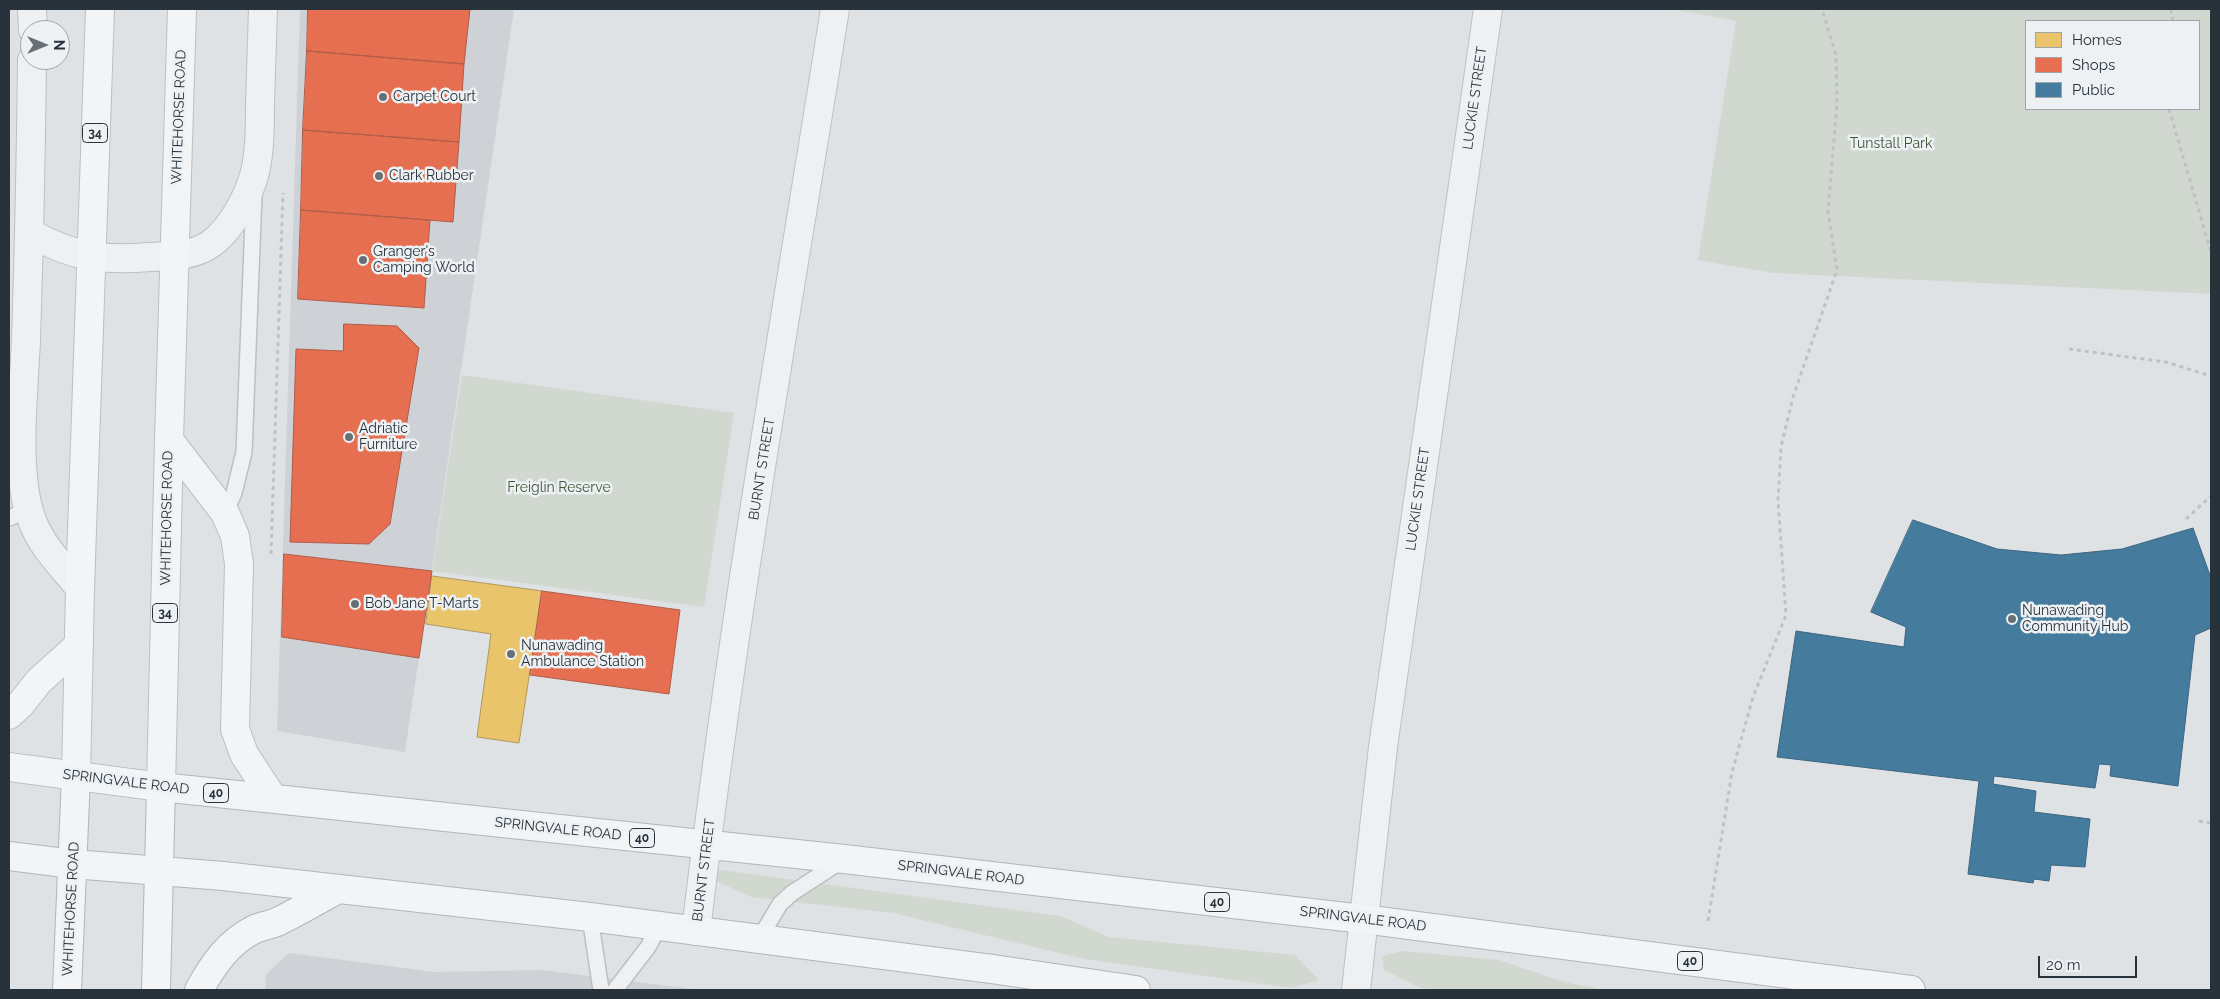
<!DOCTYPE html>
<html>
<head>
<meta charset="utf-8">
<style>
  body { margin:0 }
  #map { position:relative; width:2220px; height:999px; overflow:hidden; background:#dfe2e4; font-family:Raleway,sans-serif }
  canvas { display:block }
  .frame { position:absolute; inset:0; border:10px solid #28323b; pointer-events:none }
  .legend { position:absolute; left:2025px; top:20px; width:175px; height:90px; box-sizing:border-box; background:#edf1f4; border:1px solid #9ea5aa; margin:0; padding:6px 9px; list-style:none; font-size:15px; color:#28323b }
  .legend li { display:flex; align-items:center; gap:10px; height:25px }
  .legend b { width:25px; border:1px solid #9ea5aa }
  .north { position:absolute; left:20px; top:20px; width:50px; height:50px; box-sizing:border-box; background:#edf1f4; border:1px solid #9ea5aa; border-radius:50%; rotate:90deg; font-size:14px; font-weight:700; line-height:20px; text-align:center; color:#28323b }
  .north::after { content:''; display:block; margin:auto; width:18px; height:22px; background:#687076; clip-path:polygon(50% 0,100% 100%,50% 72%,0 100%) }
  .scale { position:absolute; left:2038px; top:956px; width:99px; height:22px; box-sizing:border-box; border:2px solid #28323b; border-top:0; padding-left:6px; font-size:15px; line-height:18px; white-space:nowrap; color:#28323b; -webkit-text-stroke:4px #edf1f4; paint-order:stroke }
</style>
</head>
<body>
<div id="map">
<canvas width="2220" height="999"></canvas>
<div class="frame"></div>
<ul class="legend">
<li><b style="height:14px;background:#e9c46a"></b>Homes</li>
<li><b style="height:14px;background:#e76f51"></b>Shops</li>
<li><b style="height:14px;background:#457b9d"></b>Public</li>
</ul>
<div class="north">N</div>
<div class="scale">20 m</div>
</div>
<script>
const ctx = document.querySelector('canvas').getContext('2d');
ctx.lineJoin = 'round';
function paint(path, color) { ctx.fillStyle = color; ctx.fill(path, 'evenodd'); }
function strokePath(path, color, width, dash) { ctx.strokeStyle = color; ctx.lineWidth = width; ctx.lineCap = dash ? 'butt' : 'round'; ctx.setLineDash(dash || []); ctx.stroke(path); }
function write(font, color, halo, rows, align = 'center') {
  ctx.font = font + ' Raleway,sans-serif'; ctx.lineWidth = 5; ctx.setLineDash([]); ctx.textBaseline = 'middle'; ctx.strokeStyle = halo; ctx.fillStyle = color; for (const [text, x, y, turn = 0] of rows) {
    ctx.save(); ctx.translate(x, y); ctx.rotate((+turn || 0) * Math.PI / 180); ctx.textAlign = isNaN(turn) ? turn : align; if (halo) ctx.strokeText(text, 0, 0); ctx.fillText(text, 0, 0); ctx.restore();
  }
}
paint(new Path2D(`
  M 300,9 L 514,9 L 405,752 L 277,731 Z
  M 289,953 L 435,972 L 542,970 L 700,990 L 265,990 L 266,974 Z`), '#ced2d7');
paint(new Path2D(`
  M 1671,9 L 2211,9 L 2211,294 L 1773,273 L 1698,260 L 1736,21 ZM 2026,21 L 2199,21 L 2199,109 L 2026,109 Z
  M 462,375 L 734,413 L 704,607 L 432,571 Z
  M 714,869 L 1060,916 L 1109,937 L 1295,955 L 1319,980 L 1291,988 L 1084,959 L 893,913 L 751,897 L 714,880 Z
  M 1402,951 L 1499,960 L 1564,982 L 1605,990 L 1444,990 L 1421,988 L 1384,970 L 1382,956 Z`), '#d1d8d0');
const homes = new Path2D(`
  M 432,576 L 542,591 L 519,743 L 477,737 L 491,634 L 426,624 Z`);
paint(homes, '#e9c46a');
strokePath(homes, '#af985c', 1);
const shops = new Path2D(`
  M 308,9 L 470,9 L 464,64 L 307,51 Z
  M 307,51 L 464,64 L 459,142 L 303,130 Z
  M 303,130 L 459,142 L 453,222 L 301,210 Z
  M 301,210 L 430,220 L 424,308 L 298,299 Z
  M 344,324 L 397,326 L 419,348 L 390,524 L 369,544 L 290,542 L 296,349 L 343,351 Z
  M 284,554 L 432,571 L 419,658 L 282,637 Z
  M 542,591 L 680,610 L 669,694 L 530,675 Z`);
paint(shops, '#e76f51');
strokePath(shops, '#ae5d4a', 1);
const public = new Path2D(`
  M 1913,520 L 1997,549 L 2061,555 L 2122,549 L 2193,528 L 2211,578 L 2211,628 L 2195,635 L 2178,786 L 2110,776 L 2111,765 L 2099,764 L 2095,788 L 1994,776 L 1993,784 L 2036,791 L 2034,812 L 2090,819 L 2085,867 L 2051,865 L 2049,881 L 2034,879 L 2033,883 L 1968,874 L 1979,781 L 1777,757 L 1796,631 L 1904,647 L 1906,627 L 1871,612 Z`);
paint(public, '#457b9d');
strokePath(public, '#3c6580', 1);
const service = new Path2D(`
  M 225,513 L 234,493 L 244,452 L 254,194
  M 9,518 L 28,510
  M 590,917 L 601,990
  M 759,939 L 780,904 L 792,893 L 843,860
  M 615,990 L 648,947 L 659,926`);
const minor = new Path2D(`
  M 32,9 L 33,30
  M 32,60 C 31,153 29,246 26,340 C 24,390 14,474 32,520 C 41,546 63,567 80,588
  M 30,233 C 73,257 101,261 150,257 C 171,256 195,256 212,243 C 232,228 249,196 255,172 C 260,150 260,126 260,104 C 261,72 262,40 263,9
  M 696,931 C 732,622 786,316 835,9
  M 1356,990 L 1383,747 L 1488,9`);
const primary = new Path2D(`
  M 169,440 L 225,513 L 235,536 L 239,564 L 235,729 L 244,754 L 272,797
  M 9,715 L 20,705 L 39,681 L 79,645
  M 76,776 L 80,588 L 100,9
  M 161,787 L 169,440 L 182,9`);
const trunk = new Path2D(`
  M 9,767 L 161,787 L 844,859 L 1363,919 L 1911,990
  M 9,856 L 73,864 L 223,876 L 590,917 L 992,969 L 1136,990
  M 67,990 L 76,776
  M 156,990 L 161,787
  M 199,990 C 213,965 228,942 255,929 C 262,926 270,925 277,922 C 298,912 318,900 338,889`);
strokePath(service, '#bdc0c2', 18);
strokePath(minor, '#bdc0c2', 30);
strokePath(primary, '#bcbfc2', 30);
strokePath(trunk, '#b2b5b8', 30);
strokePath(new Path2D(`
  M 2171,9 L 2173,21
  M 2169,109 L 2211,252
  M 2069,349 L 2166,362 L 2211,376
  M 2186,519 L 2211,496
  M 271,554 L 283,193
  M 2199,821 L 2211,823
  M 1708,921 L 1732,772 L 1753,697 L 1786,615 L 1778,500 L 1781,447 L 1793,397 L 1837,270 L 1828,211 L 1837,103 L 1836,55 L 1822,9`), '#bec2c4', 3, [4, 4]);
strokePath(service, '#eff0f1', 15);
strokePath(minor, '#eff0f1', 28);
strokePath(primary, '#f3f4f5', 28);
strokePath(trunk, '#f3f4f5', 28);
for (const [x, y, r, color] of [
  [383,97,5,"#687076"],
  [379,176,5,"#687076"],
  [363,260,5,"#687076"],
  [349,437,5,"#687076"],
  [355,604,5,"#687076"],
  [2012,619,5,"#687076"],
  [511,654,5,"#687076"]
]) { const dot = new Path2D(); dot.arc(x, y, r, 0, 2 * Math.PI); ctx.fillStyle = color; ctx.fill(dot); strokePath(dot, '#edf1f4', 2); }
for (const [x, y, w] of [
  [95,133,25],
  [165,613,25],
  [216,793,25],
  [642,838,25],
  [1217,902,25],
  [1690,961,25]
]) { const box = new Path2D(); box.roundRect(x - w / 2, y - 9.5, w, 19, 4); ctx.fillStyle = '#edf1f4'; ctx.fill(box); strokePath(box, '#28323b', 1); }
write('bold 12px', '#28323b', null, [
  ["34",95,133],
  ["34",165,613],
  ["40",216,793],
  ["40",642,838],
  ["40",1217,902],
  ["40",1690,961]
]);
write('14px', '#28323b', '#edf1f4', [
  ["Carpet Court",393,97],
  ["Clark Rubber",389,176],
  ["Granger's",373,252],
  ["Camping World",373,268],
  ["Adriatic",359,429],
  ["Furniture",359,445],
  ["Bob Jane T-Marts",365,604],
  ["Nunawading",2022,611],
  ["Community Hub",2022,627],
  ["Nunawading",521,646],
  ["Ambulance Station",521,662]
], 'left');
write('14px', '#28323b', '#edf1f4', [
  ["LUCKIE STREET",1475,98,-82],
  ["WHITEHORSE ROAD",179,117,-88],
  ["BURNT STREET",762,469,-81],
  ["LUCKIE STREET",1418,499,-82],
  ["WHITEHORSE ROAD",167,518,-89],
  ["SPRINGVALE ROAD",126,782,7],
  ["SPRINGVALE ROAD",558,829,6],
  ["BURNT STREET",704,870,-83],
  ["SPRINGVALE ROAD",961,873,7],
  ["WHITEHORSE ROAD",71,909,-87],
  ["SPRINGVALE ROAD",1363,919,7]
]);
write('14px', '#415636', '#edf1f4', [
  ["Tunstall Park",1891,144],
  ["Freiglin Reserve",559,488]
]);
</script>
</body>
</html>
